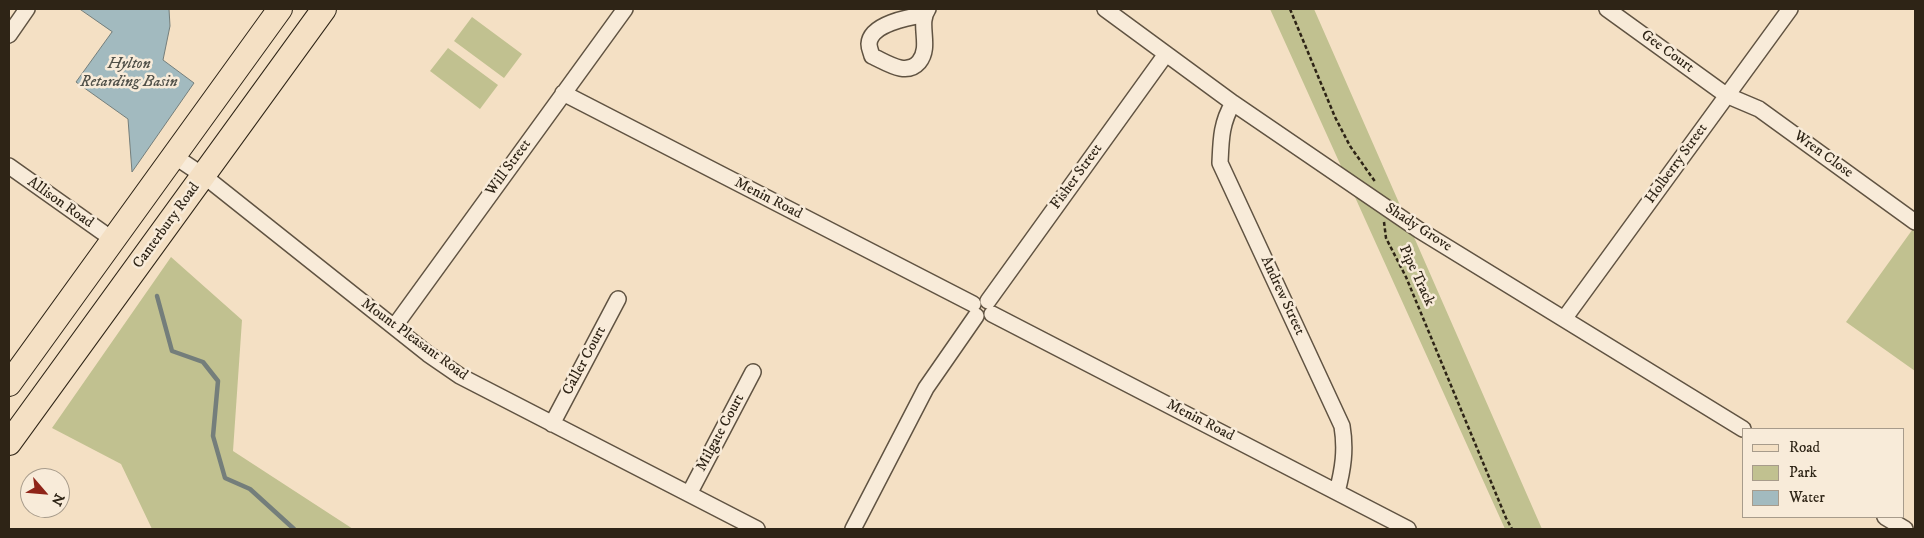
<!DOCTYPE html>
<html>
<head>
<meta charset="utf-8">
<style>
  body { margin:0 }
  #map { position:relative; width:1924px; height:538px; overflow:hidden; background:#f4e0c4; font-family:"IM FELL DW Pica",serif }
  canvas { display:block }
  .frame { position:absolute; inset:0; border:10px solid #2e2416; pointer-events:none }
  .legend { position:absolute; left:1742px; top:428px; width:162px; height:90px; box-sizing:border-box; background:#f8ebd9; border:1px solid #a79b8b; margin:0; padding:6px 9px; list-style:none; font-size:15px; color:#2e2416 }
  .legend li { display:flex; align-items:center; gap:10px; height:25px }
  .legend b { width:25px; border:1px solid #a79b8b }
  .north { position:absolute; left:20px; top:468px; width:50px; height:50px; box-sizing:border-box; background:#f8ebd9; border:1px solid #a79b8b; border-radius:50%; rotate:117deg; font-size:14px; font-weight:700; line-height:20px; text-align:center; color:#2e2416 }
  .north::after { content:''; display:block; margin:auto; width:18px; height:22px; background:#8f2418; clip-path:polygon(50% 0,100% 100%,50% 72%,0 100%) }
</style>
</head>
<body>
<div id="map">
<canvas width="1924" height="538"></canvas>
<div class="frame"></div>
<ul class="legend">
<li><b style="height:6px;background:#f4e0c4"></b>Road</li>
<li><b style="height:14px;background:#c1c190"></b>Park</li>
<li><b style="height:14px;background:#a2babf"></b>Water</li>
</ul>
<div class="north">N</div>
</div>
<script>
const ctx = document.querySelector('canvas').getContext('2d');
ctx.lineJoin = 'round';
function paint(path, color) { ctx.fillStyle = color; ctx.fill(path, 'evenodd'); }
function strokePath(path, color, width, dash) { ctx.strokeStyle = color; ctx.lineWidth = width; ctx.lineCap = dash ? 'butt' : 'round'; ctx.setLineDash(dash || []); ctx.stroke(path); }
function write(font, color, halo, rows, align = 'center') {
  ctx.font = font + ' "IM FELL DW Pica",serif'; ctx.lineWidth = 5; ctx.setLineDash([]); ctx.textBaseline = 'middle'; ctx.strokeStyle = halo; ctx.fillStyle = color; for (const [text, x, y, turn = 0] of rows) {
    ctx.save(); ctx.translate(x, y); ctx.rotate((+turn || 0) * Math.PI / 180); ctx.textAlign = isNaN(turn) ? turn : align; if (halo) ctx.strokeText(text, 0, 0); ctx.fillText(text, 0, 0); ctx.restore();
  }
}
paint(new Path2D(`
  M 1270,9 L 1314,9 L 1542,529 L 1505,529 Z
  M 472,17 L 522,54 L 504,78 L 454,41 Z
  M 448,48 L 498,85 L 480,109 L 430,71 Z
  M 1915,226 L 1915,371 L 1846,322 Z
  M 171,257 L 242,320 L 233,451 L 353,529 L 152,529 L 121,464 L 52,428 Z`), '#c1c190');
const water = new Path2D(`
  M 80,9 L 169,9 L 170,26 L 163,60 L 194,83 L 132,172 L 128,119 L 76,82 L 112,32 Z`);
paint(water, '#a2babf');
strokePath(water, '#747e7b', 1);
strokePath(new Path2D(`
  M 157,296 L 172,351 L 203,362 L 218,381 L 213,436 L 225,478 L 250,489 L 294,529`), '#747e7b', 4.5);
const street = new Path2D(`
  M 1105,9 L 1233,103 L 1419,230 L 1743,429
  M 1607,9 L 1726,95 L 1759,109 L 1915,222
  M 924,15 C 909,17 870,24 869,44 C 869,48 871,52 872,56 C 886,62 906,77 919,62 C 932,46 917,24 928,9
  M 9,35 L 27,9
  M 563,93 L 973,304
  M 1233,103 C 1221,123 1221,140 1220,163 L 1342,426 C 1346,450 1343,469 1337,492
  M 174,156 L 204,176 L 428,354 L 460,376 L 757,529
  M 9,166 L 112,239
  M 988,301 L 1166,54
  M 992,314 L 1408,529
  M 1564,319 L 1790,9
  M 394,327 L 625,9
  M 552,424 L 618,299
  M 689,494 L 753,372
  M 1885,517 L 1905,529
  M 853,529 L 926,388 L 976,316`);
const primary = new Path2D(`
  M 9,384 L 280,9
  M 9,443 L 324,9`);
strokePath(street, '#605342', 18);
strokePath(primary, '#2e2416', 26);
strokePath(new Path2D(`
  M 1290,9 L 1335,117 L 1350,146 L 1376,183
  M 1384,222 L 1386,238 L 1406,277 L 1506,518 L 1512,529`), '#2e2416', 2.5, [4, 2.5]);
strokePath(street, '#f8ebd9', 15);
strokePath(primary, '#f4e0c4', 24);
write('15px', '#2e2416', '#f8ebd9', [
  ["Gee Court",1667,52,36],
  ["Wren Close",1823,155,36],
  ["Holberry Street",1677,164,-54],
  ["Will Street",509,168,-54],
  ["Fisher Street",1077,177,-54],
  ["Menin Road",768,199,27],
  ["Allison Road",60,203,35],
  ["Canterbury Road",167,226,-54],
  ["Shady Grove",1418,228,33],
  ["Pipe Track",1416,276,65],
  ["Andrew Street",1282,296,65],
  ["Mount Pleasant Road",414,340,36],
  ["Caller Court",585,361,-62],
  ["Menin Road",1200,421,27],
  ["Milgate Court",721,433,-62]
]);
write('italic 16px', '#515149', '#f8ebd9', [
  ["Hylton",129,65],
  ["Retarding Basin",129,83]
]);
</script>
</body>
</html>
